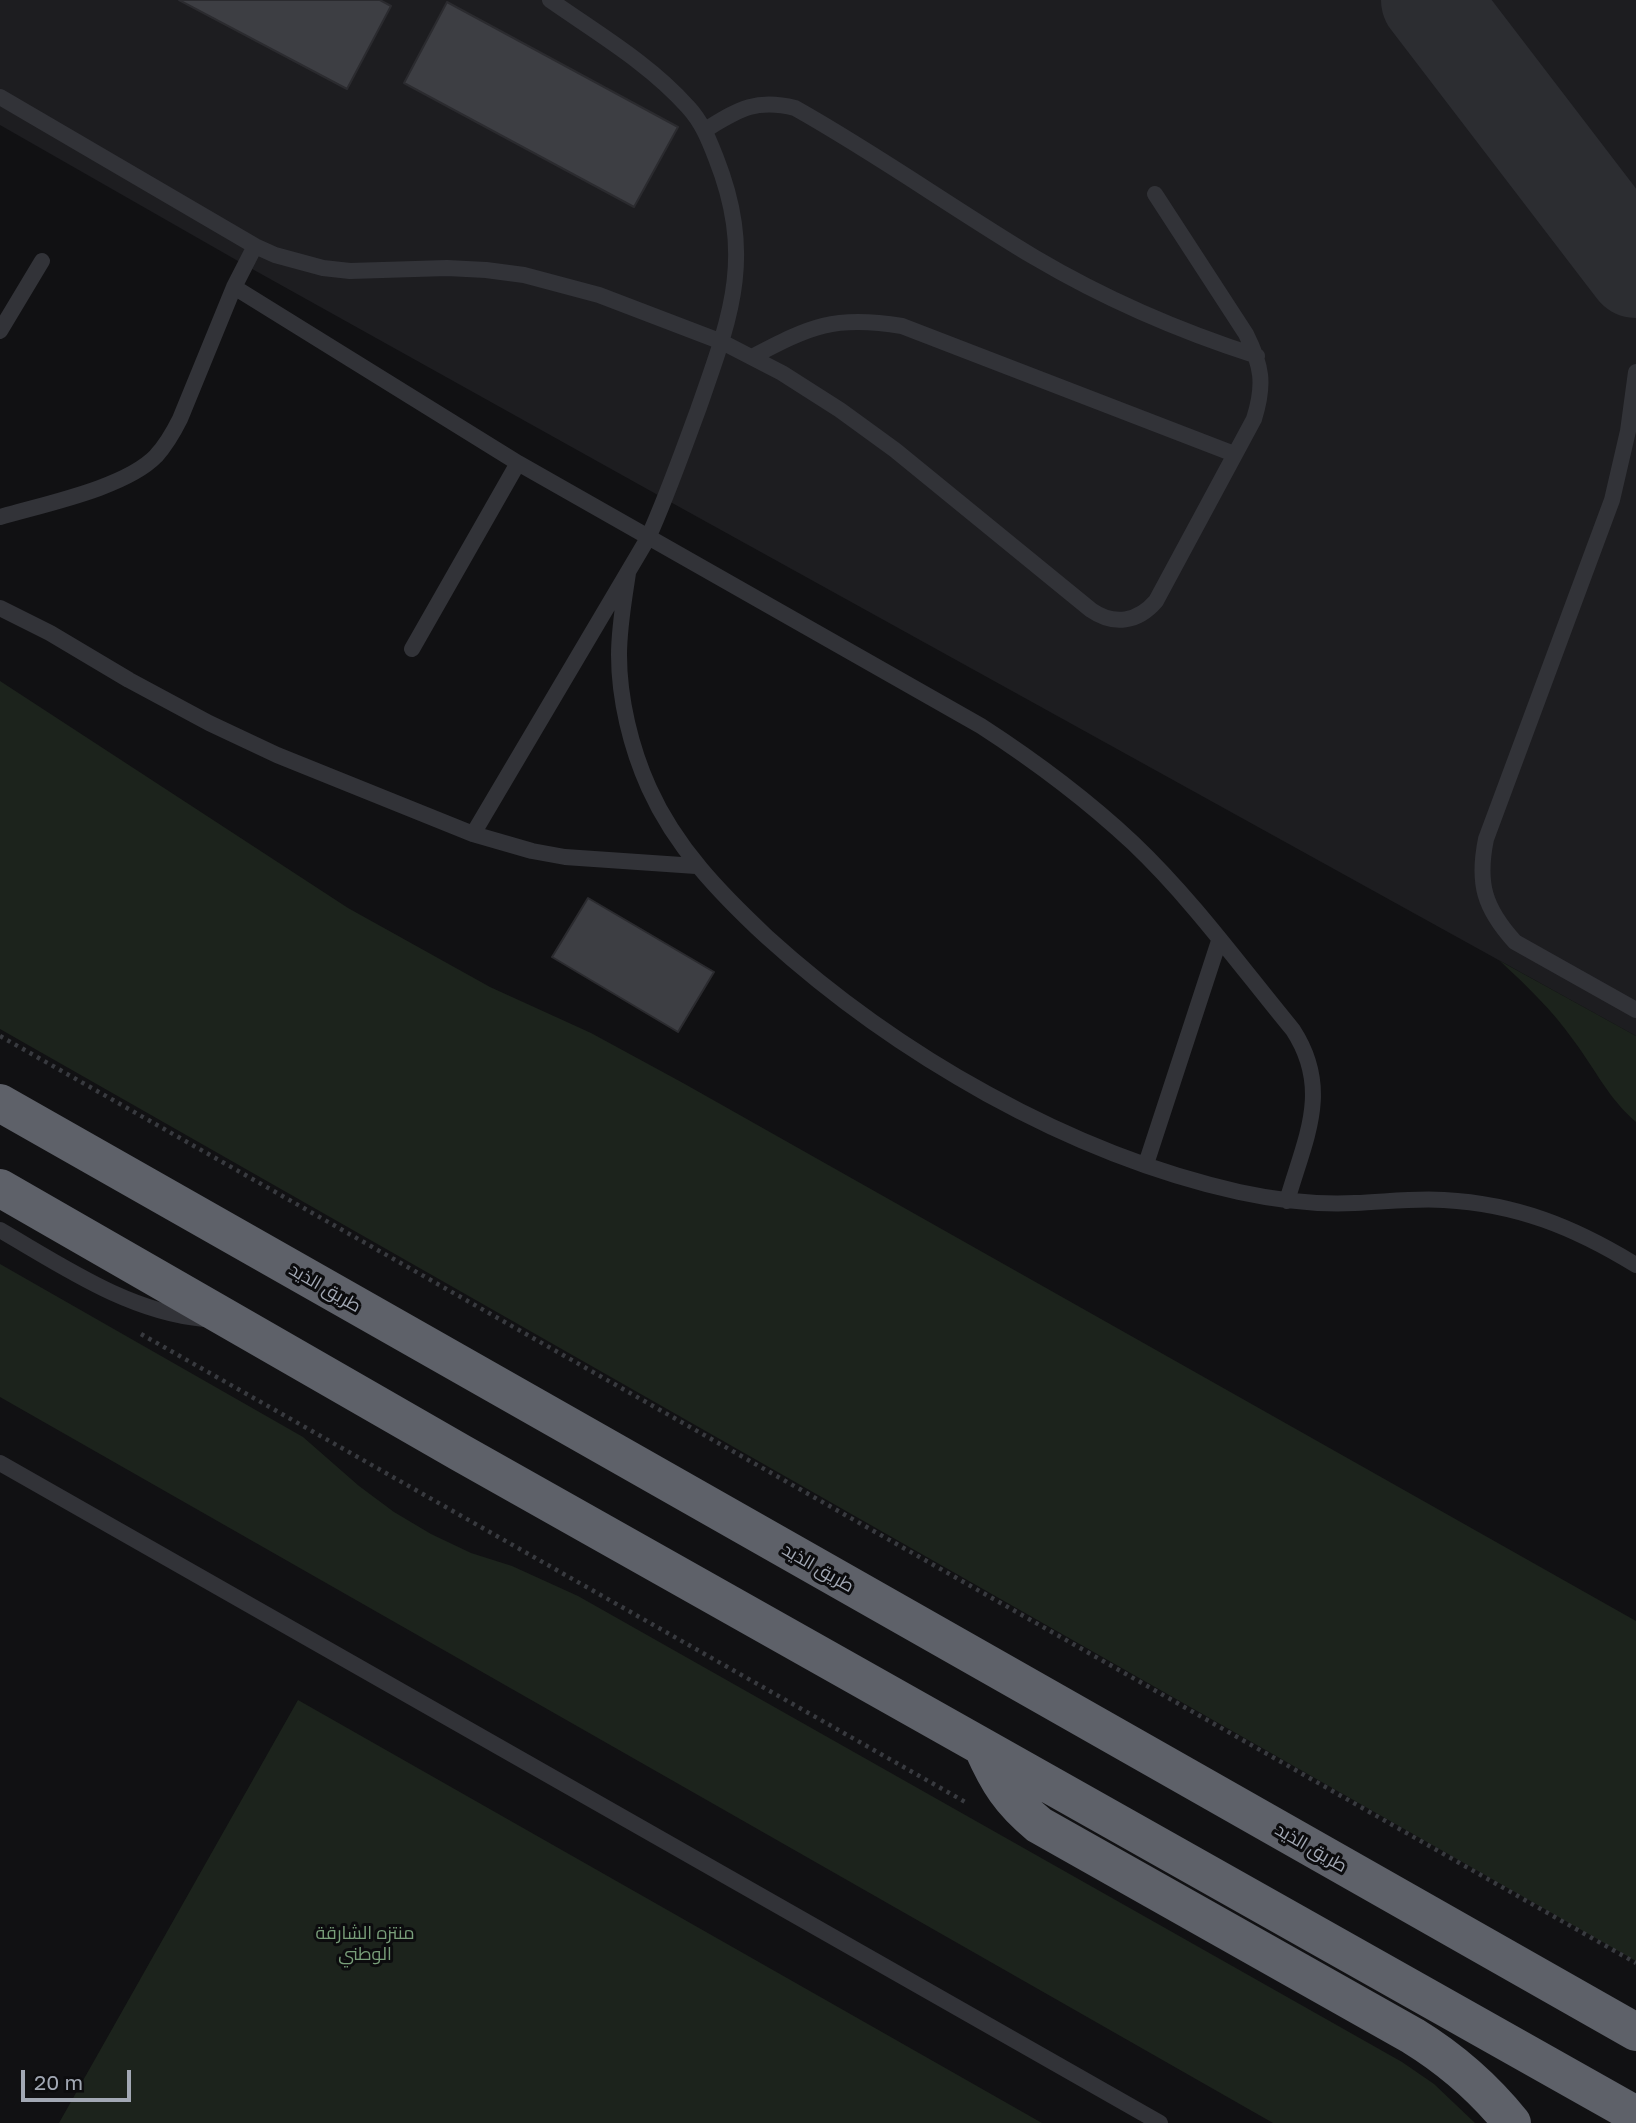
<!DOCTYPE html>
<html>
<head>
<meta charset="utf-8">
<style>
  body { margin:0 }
  #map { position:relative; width:1636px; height:2123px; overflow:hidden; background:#111113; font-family:"Golos Text",sans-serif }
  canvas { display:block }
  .scale { position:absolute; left:21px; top:2070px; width:110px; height:32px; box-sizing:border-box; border:4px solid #a2a8b4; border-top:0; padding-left:9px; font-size:21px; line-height:24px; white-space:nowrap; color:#a2a8b4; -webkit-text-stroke:5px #0c0c0e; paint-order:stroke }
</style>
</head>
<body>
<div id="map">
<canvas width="1636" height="2123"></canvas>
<div class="scale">20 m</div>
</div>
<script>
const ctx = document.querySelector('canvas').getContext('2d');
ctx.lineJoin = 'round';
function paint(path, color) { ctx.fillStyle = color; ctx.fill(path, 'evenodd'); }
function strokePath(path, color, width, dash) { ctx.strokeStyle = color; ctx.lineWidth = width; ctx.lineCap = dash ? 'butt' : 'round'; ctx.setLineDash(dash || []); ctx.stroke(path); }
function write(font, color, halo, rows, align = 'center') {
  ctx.font = font + ' "Golos Text",Cairo,sans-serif'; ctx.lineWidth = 6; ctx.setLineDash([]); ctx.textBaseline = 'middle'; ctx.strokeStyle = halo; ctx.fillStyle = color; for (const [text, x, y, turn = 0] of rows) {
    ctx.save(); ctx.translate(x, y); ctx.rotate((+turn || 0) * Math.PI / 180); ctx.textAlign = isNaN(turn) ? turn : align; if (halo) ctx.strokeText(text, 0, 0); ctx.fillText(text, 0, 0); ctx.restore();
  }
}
paint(new Path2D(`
  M 0,0 L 1636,0 L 1636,1036 L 665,499 L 245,265 L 0,125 Z`), '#1d1d20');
paint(new Path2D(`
  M 0,681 L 348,908 L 490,987 L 591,1033 L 683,1083 L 1636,1621 L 1636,1961 L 0,1029 Z
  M 1500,961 L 1636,1036 L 1636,1122 C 1609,1099 1595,1069 1574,1041 C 1553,1011 1527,986 1500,961 Z
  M 0,1264 L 303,1437 L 359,1486 L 394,1512 L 431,1534 L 471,1553 L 512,1566 L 578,1596 L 1402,2062 L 1434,2084 L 1475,2123 L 1273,2123 L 0,1397 Z
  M 298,1700 L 1042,2123 L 59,2123 Z`), '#1c231c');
strokePath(new Path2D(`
  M 1430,0 L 1636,269`), '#2c2d31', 98);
const building = new Path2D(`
  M 179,0 L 380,0 L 391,6 L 347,89 Z
  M 447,2 L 678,127 L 634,207 L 404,83 Z
  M 588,898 L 714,972 L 678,1032 L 552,957 Z`);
paint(building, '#3d3e43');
strokePath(building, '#2b2b2f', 2);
strokePath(new Path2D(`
  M 0,1036 L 1636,1963
  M 141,1334 L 967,1803`), '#383a3f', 4.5, [3.5, 5]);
strokePath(new Path2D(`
  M 0,97 L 255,246 L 275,255 L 323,268 L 350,271 L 447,268 L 486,270 L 524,275 L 599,295 L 722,342 L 782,373 L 840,410 L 895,450 L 1091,610 C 1114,626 1138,622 1156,601 L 1254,419 C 1265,384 1262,366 1246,334 L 1155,194
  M 705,130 C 738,110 755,98 795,108 C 877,154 954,209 1034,257 C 1105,299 1179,331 1257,356
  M 234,287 L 518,463 L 981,726 C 1035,761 1086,799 1133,843 C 1192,899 1241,967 1293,1030 C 1332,1090 1305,1138 1287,1201
  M 0,331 L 42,261
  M 752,357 C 811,326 834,315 902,326 L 1234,454
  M 1636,372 L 1628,431 L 1612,500 L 1486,839 C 1477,883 1484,908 1515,942 L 1636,1010
  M 0,517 C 44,504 125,488 156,456 C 166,445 173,433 180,419 L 234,287 L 255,246
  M 628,573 C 624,600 619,627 619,655 C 619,699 631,748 649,788 C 676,848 720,893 767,937 C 896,1054 1069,1154 1239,1192 C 1276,1200 1317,1205 1355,1203 C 1384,1202 1414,1198 1444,1200 C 1517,1204 1574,1227 1636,1265
  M 0,608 L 50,633 L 129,680 L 209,723 L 277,755 L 473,834 L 532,851 L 565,857 L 696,866
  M 412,649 L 518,463
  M 473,834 L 648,538 C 667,496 682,453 698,410 C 731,316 755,257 716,158 C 709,140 702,122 688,107 C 650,64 597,33 550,0
  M 1146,1164 L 1219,941
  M 0,1230 C 64,1267 129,1312 204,1319
  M 0,1463 L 1160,2123`), '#323338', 16);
strokePath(new Path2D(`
  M 0,1103 L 1636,2032
  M 0,1188 L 461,1453 L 1636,2115
  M 983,1748 C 998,1782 1010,1801 1039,1825 L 1413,2036 C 1452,2060 1483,2087 1512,2123`), '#5e6169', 38);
write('18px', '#a2a8b4', '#0c0c0e', [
  ["طريق الذيد",325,1288,30],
  ["طريق الذيد",818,1568,30],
  ["طريق الذيد",1311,1848,30]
]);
write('18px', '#799f7a', '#0c0c0e', [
  ["منتزه الشارقة",365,1933],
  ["الوطني",365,1954]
]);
</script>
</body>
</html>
